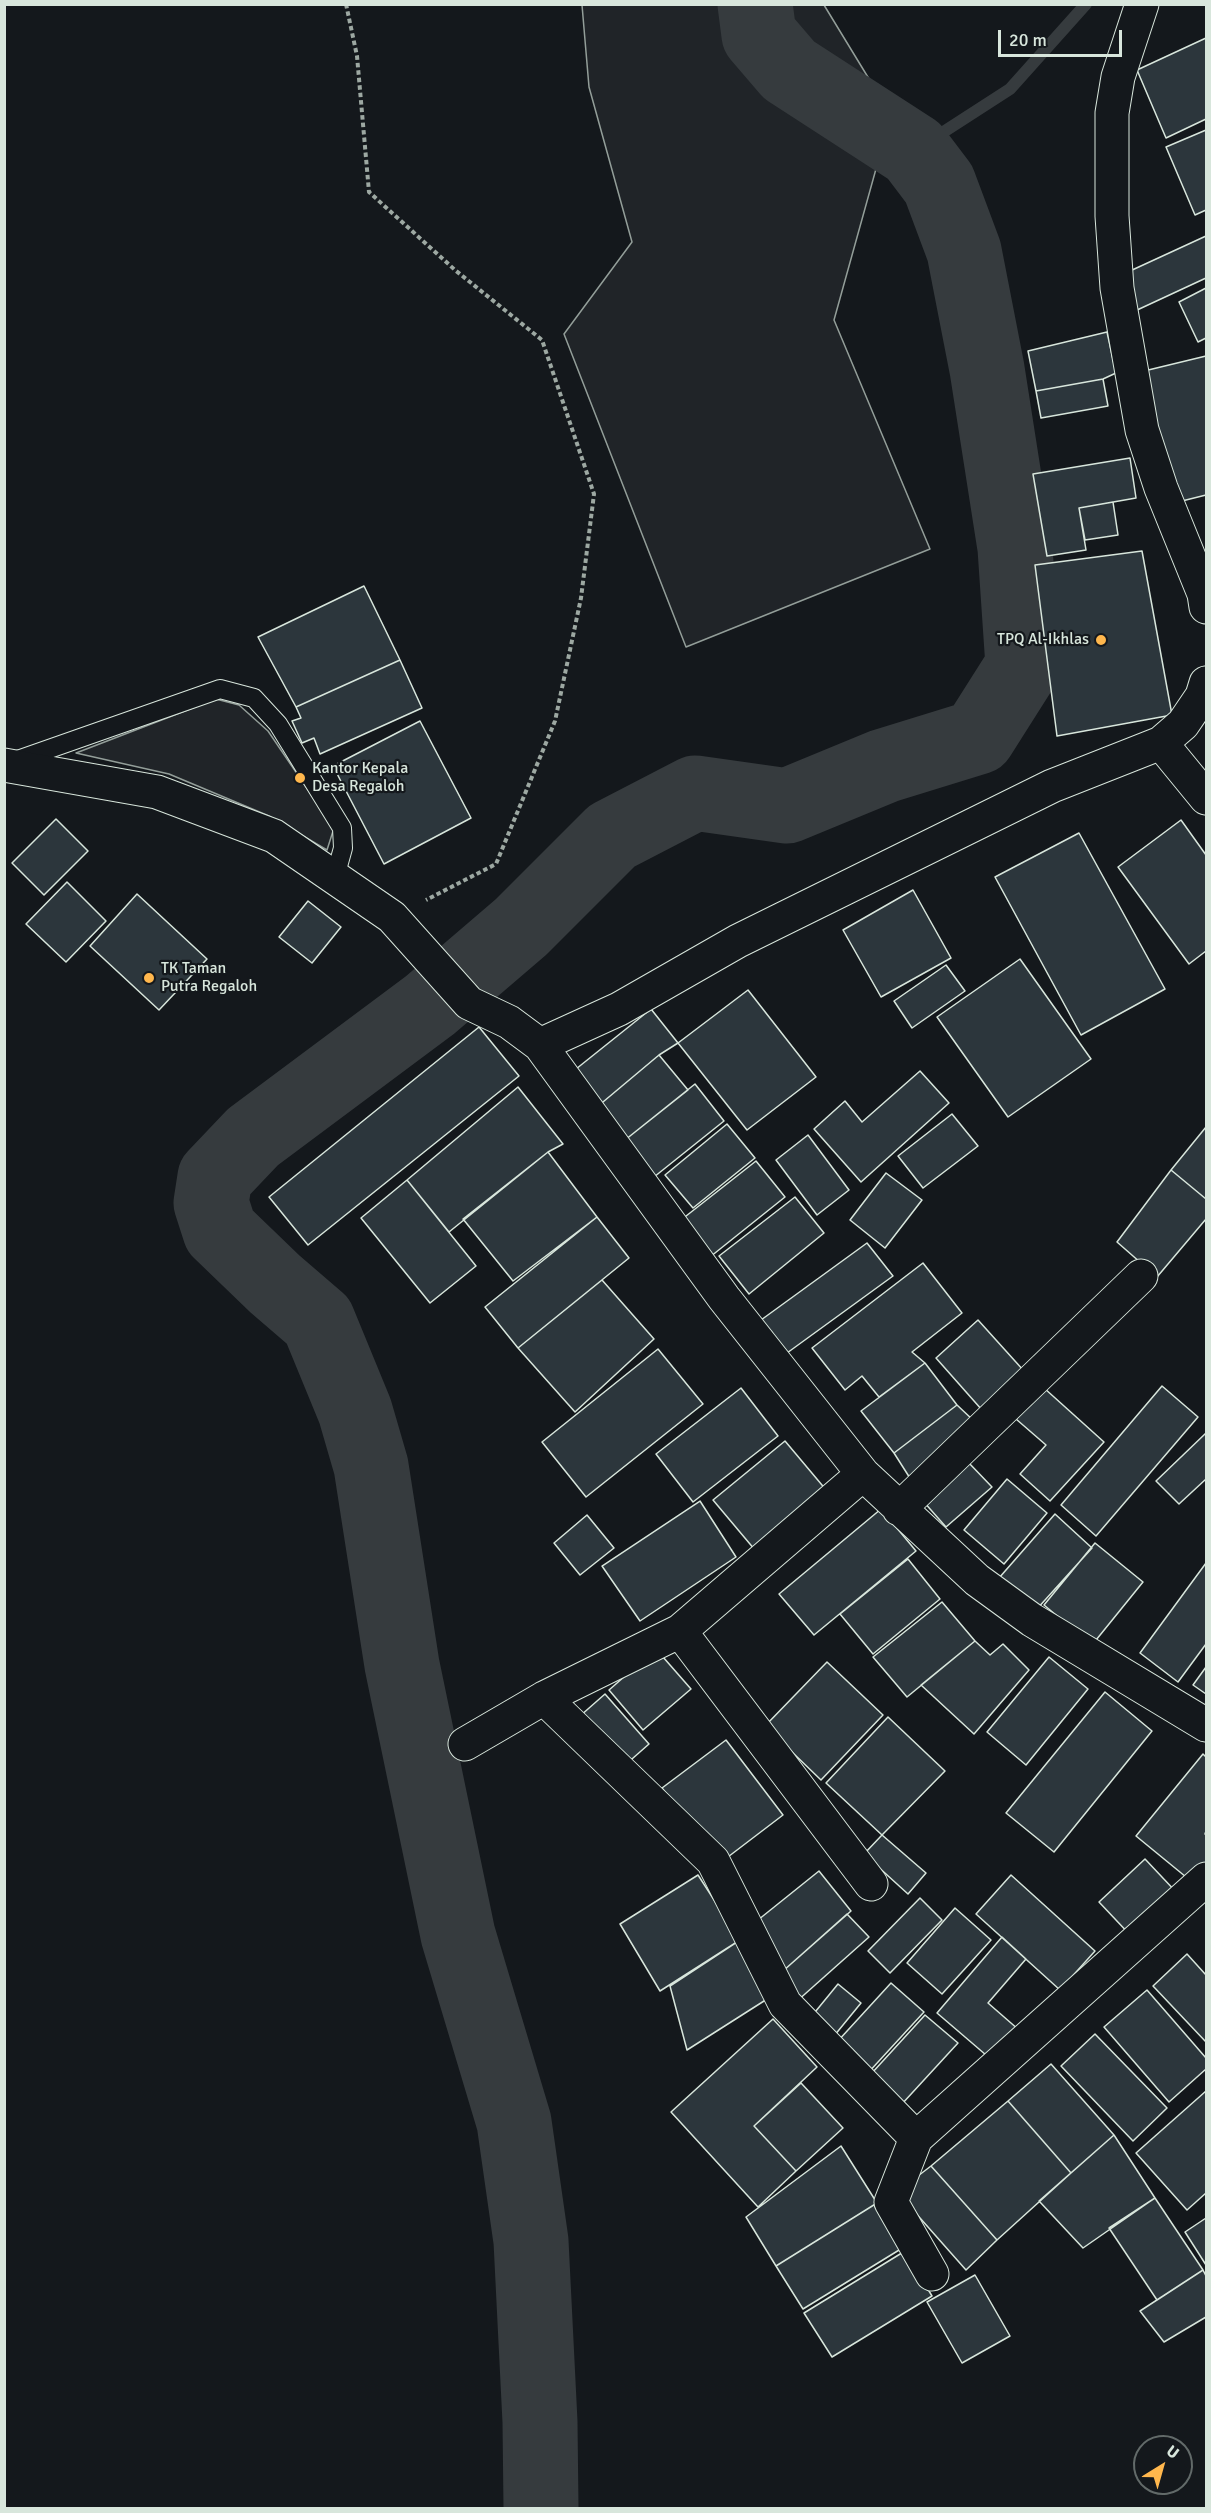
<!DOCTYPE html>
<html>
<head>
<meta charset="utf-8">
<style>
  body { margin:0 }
  #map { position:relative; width:1211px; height:2513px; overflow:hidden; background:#14181c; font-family:Signika,sans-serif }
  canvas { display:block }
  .frame { position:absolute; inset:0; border:6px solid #d8e6dc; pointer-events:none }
  .north { position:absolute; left:1133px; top:2435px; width:60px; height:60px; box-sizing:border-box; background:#14181c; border:2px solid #626a69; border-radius:50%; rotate:37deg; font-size:16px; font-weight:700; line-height:24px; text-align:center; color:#d8e6dc }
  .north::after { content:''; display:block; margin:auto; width:21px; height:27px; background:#ffb74d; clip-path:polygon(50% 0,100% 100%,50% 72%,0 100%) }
  .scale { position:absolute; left:998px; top:30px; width:124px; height:27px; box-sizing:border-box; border:3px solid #d8e6dc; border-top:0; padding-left:8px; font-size:18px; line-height:21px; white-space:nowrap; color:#d8e6dc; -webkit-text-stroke:4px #14181c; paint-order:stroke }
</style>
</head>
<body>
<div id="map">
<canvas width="1211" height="2513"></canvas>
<div class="frame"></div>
<div class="north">U</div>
<div class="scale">20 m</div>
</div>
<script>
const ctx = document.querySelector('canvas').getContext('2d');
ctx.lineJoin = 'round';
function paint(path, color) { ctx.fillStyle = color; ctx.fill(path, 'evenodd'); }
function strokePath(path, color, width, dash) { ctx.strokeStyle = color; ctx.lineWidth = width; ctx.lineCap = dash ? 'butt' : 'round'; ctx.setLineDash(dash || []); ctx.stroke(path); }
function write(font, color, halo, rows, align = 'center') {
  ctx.font = font + ' Signika,sans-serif'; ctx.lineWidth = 4.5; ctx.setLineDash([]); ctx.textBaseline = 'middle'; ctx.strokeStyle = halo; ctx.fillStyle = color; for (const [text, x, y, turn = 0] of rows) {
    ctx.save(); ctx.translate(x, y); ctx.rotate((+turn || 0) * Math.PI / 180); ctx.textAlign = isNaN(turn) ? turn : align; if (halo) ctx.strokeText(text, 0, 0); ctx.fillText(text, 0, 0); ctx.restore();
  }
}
const green = new Path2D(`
  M 582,5 L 824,5 L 891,115 L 834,320 L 930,549 L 686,647 L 564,334 L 632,242 L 589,87 Z
  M 216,699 L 239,705 L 268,731 L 334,828 L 327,850 L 269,816 L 169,774 L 76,753 Z`);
paint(green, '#202428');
strokePath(green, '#939e99', 1.5);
strokePath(new Path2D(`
  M 914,151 L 1010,89 L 1086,4`), '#363b3e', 12);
strokePath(new Path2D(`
  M 541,2508 L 540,2422 L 531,2241 L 514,2122 L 458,1935 L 402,1665 L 371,1466 L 355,1411 L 318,1321 L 275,1284 L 220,1231 L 211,1203 L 215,1177 L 253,1137 L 430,1005 L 521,927 L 612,836 L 695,793 L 787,806 L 884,766 L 978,737 L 1023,666 L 1015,548 L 987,369 L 964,251 L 939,184 L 914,151 L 789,70 L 759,35 L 755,4`), '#363b3e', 75);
const building = new Path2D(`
  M 1206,38 L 1206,119 L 1166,138 L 1137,70 Z
  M 1206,130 L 1206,210 L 1195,215 L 1166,147 Z
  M 1206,236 L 1206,278 L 1135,311 L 1130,271 Z
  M 1206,288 L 1206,338 L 1198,342 L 1179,302 Z
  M 1107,332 L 1116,373 L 1103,379 L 1036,391 L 1028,351 Z
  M 1206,356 L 1206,495 L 1174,503 L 1140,372 Z
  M 1103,379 L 1108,406 L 1041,418 L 1036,391 Z
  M 1130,458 L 1136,498 L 1079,508 L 1086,550 L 1047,556 L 1033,474 Z
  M 1113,502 L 1118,535 L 1085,540 L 1079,508 Z
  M 1142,551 L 1172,715 L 1057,736 L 1035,565 Z
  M 364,586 L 400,660 L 296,707 L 258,637 Z
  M 400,660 L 422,708 L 320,754 L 314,738 L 302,743 L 292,721 L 301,718 L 296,707 Z
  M 420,721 L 471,818 L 384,864 L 333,766 Z
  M 56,819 L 88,851 L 44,895 L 12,863 Z
  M 1181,820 L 1206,855 L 1206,951 L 1189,964 L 1118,867 Z
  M 1079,833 L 1165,989 L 1081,1035 L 995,877 Z
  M 67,882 L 106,921 L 66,962 L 26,924 Z
  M 913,890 L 951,958 L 881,997 L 843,930 Z
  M 137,894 L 207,959 L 159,1010 L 90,946 Z
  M 308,901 L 341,927 L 312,963 L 279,937 Z
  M 1020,959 L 1091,1059 L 1008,1117 L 937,1017 Z
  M 946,965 L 965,991 L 912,1028 L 894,1001 Z
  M 748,990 L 816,1077 L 747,1130 L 678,1043 Z
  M 651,1009 L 678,1043 L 659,1055 L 597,1107 L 571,1073 Z
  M 479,1027 L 519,1076 L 308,1245 L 269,1197 Z
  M 659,1055 L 688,1090 L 625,1140 L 597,1107 Z
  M 920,1071 L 949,1103 L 861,1182 L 814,1129 L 845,1101 L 862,1122 Z
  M 695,1084 L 724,1121 L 649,1181 L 625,1140 Z
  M 518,1087 L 563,1144 L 548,1152 L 449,1232 L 407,1180 Z
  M 952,1114 L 978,1146 L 923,1188 L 898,1156 Z
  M 727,1124 L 755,1158 L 693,1208 L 665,1175 Z
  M 1206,1127 L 1206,1199 L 1171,1170 Z
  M 808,1135 L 849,1190 L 817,1215 L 776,1160 Z
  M 548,1152 L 597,1217 L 513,1281 L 463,1219 Z
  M 756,1161 L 785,1197 L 710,1257 L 681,1220 Z
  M 1171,1170 L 1206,1199 L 1206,1219 L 1157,1277 L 1117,1242 Z
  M 886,1173 L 922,1200 L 885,1248 L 850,1220 Z
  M 407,1180 L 476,1266 L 430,1303 L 361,1218 Z
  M 795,1197 L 824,1233 L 749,1294 L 719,1256 Z
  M 597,1217 L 629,1258 L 518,1348 L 485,1307 Z
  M 867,1243 L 893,1276 L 787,1353 L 761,1320 Z
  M 923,1263 L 962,1313 L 912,1352 L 925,1363 L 879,1397 L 862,1376 L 845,1390 L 812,1348 Z
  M 602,1280 L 654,1339 L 575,1412 L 518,1348 Z
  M 978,1320 L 1024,1371 L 982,1410 L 936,1358 Z
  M 658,1349 L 703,1404 L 586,1497 L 542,1442 Z
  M 925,1363 L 957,1405 L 894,1453 L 861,1411 Z
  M 1162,1386 L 1198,1417 L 1096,1536 L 1061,1505 Z
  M 741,1388 L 778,1436 L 693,1502 L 656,1454 Z
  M 1044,1388 L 1104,1442 L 1050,1501 L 1020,1474 L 1046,1445 L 1016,1419 Z
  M 957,1405 L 974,1421 L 915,1486 L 894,1453 Z
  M 1206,1433 L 1206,1479 L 1179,1504 L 1156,1481 Z
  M 785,1441 L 827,1491 L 755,1550 L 713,1500 Z
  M 968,1462 L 992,1487 L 946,1527 L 923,1501 Z
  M 1007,1479 L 1047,1513 L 1004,1564 L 964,1530 Z
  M 700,1501 L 736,1557 L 640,1621 L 602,1566 Z
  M 881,1509 L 916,1551 L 814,1635 L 779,1594 Z
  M 1055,1514 L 1092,1548 L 1036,1610 L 999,1578 Z
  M 587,1515 L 614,1548 L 580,1575 L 554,1543 Z
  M 1095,1543 L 1143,1582 L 1092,1645 L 1044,1605 Z
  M 908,1559 L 940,1599 L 873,1654 L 840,1614 Z
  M 1206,1563 L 1206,1644 L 1178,1682 L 1140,1653 Z
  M 942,1602 L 975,1641 L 907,1697 L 873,1657 Z
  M 975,1641 L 990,1655 L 1003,1644 L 1029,1670 L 974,1734 L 921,1685 Z
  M 656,1649 L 691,1689 L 643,1730 L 609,1690 Z
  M 1049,1657 L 1088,1689 L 1026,1765 L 987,1732 Z
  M 827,1662 L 883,1715 L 821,1780 L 765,1726 Z
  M 1206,1667 L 1206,1694 L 1193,1685 Z
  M 1105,1692 L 1152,1731 L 1054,1852 L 1006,1813 Z
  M 605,1694 L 649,1744 L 624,1766 L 580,1716 Z
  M 888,1717 L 945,1771 L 882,1835 L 826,1783 Z
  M 726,1740 L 783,1815 L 720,1863 L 662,1788 Z
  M 1203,1754 L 1206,1757 L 1206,1831 L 1205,1834 L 1206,1835 L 1206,1873 L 1197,1886 L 1136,1836 Z
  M 882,1835 L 926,1873 L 908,1894 L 864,1854 Z
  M 1145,1859 L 1178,1894 L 1132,1937 L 1099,1902 Z
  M 819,1871 L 851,1911 L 783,1971 L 748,1928 Z
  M 698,1875 L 740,1940 L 660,1991 L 620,1924 Z
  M 1011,1875 L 1095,1951 L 1060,1990 L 976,1914 Z
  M 920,1898 L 942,1920 L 890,1973 L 868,1951 Z
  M 955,1908 L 991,1940 L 942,1994 L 907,1963 Z
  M 847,1914 L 869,1937 L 796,2002 L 783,1971 Z
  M 1002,1937 L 1026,1959 L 988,2003 L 1019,2030 L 993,2061 L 937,2013 Z
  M 740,1940 L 775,1994 L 687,2050 L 670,1986 Z
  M 1187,1954 L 1206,1975 L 1206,2042 L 1153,1986 Z
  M 891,1983 L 924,2012 L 867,2074 L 837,2042 Z
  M 838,1984 L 861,2003 L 834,2036 L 811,2017 Z
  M 1147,1990 L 1206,2058 L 1206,2069 L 1169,2102 L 1104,2027 Z
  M 925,2015 L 958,2043 L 901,2105 L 871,2074 Z
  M 773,2019 L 817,2067 L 754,2126 L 796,2171 L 758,2207 L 671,2112 Z
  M 1095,2034 L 1167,2108 L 1133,2141 L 1061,2066 Z
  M 1051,2064 L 1114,2135 L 1071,2173 L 1008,2101 Z
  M 801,2083 L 843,2128 L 796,2171 L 754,2126 Z
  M 1206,2091 L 1206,2193 L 1187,2210 L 1136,2153 Z
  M 1008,2101 L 1071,2173 L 997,2240 L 931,2166 Z
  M 1114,2135 L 1155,2198 L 1083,2248 L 1039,2201 Z
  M 841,2146 L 877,2203 L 776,2266 L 746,2217 Z
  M 931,2166 L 997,2240 L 966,2270 L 897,2192 Z
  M 1155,2198 L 1203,2270 L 1157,2300 L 1109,2228 Z
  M 877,2203 L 904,2247 L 803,2309 L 776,2266 Z
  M 1206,2218 L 1206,2265 L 1185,2232 Z
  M 905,2251 L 932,2296 L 832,2357 L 804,2313 Z
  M 1203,2270 L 1206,2276 L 1206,2317 L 1164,2342 L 1140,2311 Z
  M 975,2275 L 1010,2336 L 962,2363 L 927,2302 Z`);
paint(building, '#2c363c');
strokePath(building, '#d8e6dc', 1.5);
const lane = new Path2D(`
  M 12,762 L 220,689 L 254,698 L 278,724 L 342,828 L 343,848 L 335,877`);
const street = new Path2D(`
  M 1142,4 L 1118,77 L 1112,113 L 1112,216 L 1117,288 L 1142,430 L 1161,488 L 1204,594 L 1206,607
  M 1161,743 L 1206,798
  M 4,765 L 157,792 L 274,836 L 392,917 L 469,1003 L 509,1022 L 540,1045 L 619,1009 L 738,941 L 1052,786 L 1161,743 L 1183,724 L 1202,696 L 1206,683
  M 540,1045 L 724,1298 L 863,1474 L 977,1580 L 1032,1620 L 1206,1725
  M 899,1509 L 1141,1276
  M 680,1631 L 871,1884
  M 544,1698 L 713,1861 L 785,2004 L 916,2138
  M 465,1744 L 544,1698 L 680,1631 L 863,1474
  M 932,2274 L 891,2202 L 916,2138 L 1206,1879`);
strokePath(lane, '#d8e6dc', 20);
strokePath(street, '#d8e6dc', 35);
strokePath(new Path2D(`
  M 346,4 L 357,56 L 369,192 L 455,270 L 542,340 L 594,494 L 581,598 L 555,721 L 496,864 L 426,900`), '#9da8a2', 4, [4.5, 3]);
strokePath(lane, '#14181c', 18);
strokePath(street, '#14181c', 33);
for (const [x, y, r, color] of [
  [1101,640,6,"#ffb74d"],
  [300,778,6,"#ffb74d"],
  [149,978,6,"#ffb74d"]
]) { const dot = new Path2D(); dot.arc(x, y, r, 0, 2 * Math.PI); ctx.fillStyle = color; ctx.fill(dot); strokePath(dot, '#14181c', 2); }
write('16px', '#d8e6dc', '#14181c', [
  ["TPQ Al-Ikhlas",1089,640,"right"],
  ["Kantor Kepala",312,769],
  ["Desa Regaloh",312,787],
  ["TK Taman",161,969],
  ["Putra Regaloh",161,987]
], 'left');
</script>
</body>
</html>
